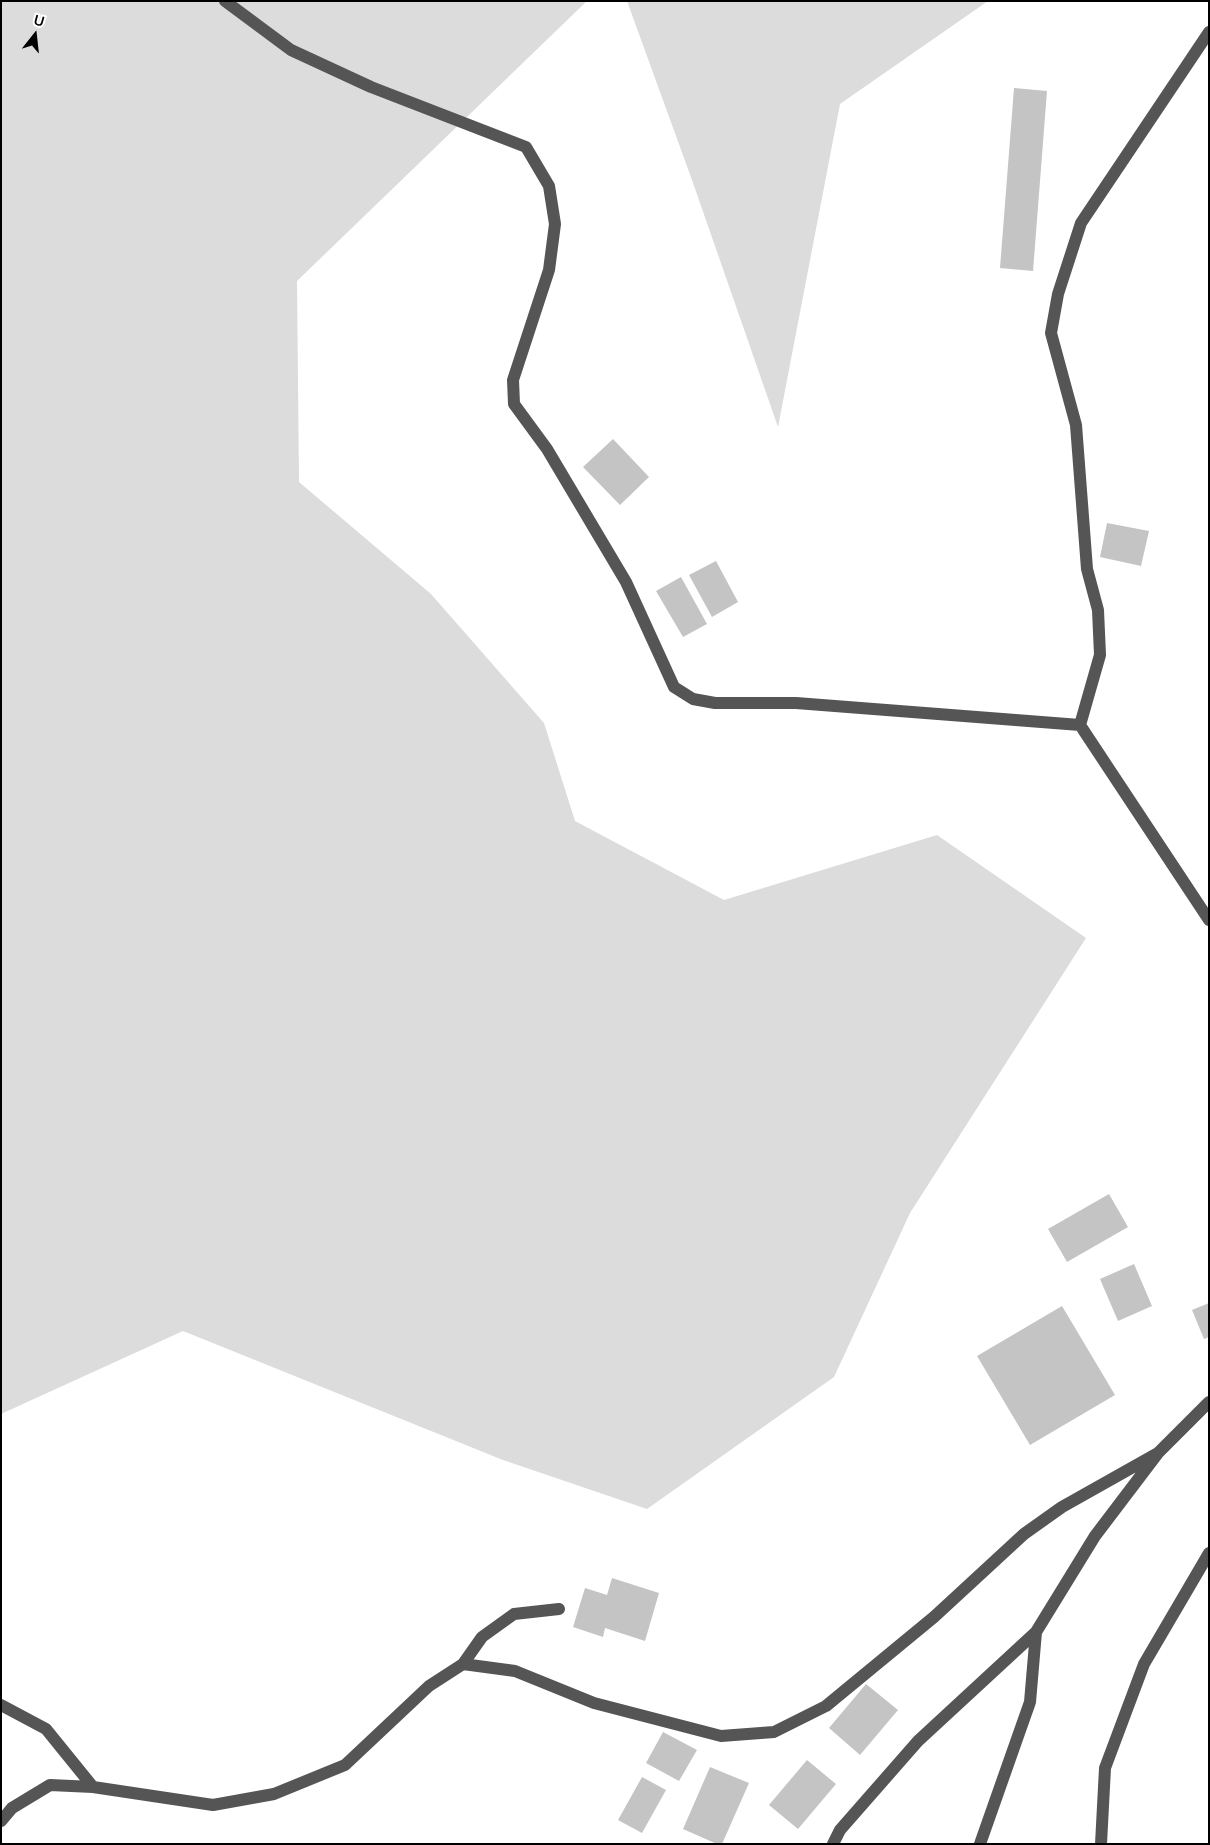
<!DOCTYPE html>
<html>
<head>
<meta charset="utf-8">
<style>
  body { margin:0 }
  #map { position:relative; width:1210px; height:1845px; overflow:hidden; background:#fff; font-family:Mulish,sans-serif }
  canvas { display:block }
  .frame { position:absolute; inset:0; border:2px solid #000; pointer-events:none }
  .north { position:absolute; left:10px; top:10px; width:50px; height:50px; -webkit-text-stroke:4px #fff; paint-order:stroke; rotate:16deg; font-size:14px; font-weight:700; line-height:20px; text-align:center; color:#000 }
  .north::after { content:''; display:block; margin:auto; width:18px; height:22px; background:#000; clip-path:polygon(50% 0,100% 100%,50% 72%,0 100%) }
</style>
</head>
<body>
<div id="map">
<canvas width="1210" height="1845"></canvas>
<div class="frame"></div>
<div class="north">U</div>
</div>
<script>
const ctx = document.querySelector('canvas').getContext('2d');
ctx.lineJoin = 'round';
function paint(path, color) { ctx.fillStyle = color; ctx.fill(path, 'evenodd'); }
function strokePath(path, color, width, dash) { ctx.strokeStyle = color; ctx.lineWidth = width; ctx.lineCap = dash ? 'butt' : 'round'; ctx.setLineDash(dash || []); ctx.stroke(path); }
paint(new Path2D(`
  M 1,1 L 587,1 L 297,281 L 299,482 L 431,594 L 544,723 L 575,821 L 724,900 L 937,835 L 1086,938 L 910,1213 L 834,1377 L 647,1509 L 503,1460 L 183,1331 L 1,1414 Z
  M 627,1 L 988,1 L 840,104 L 778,427 L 692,180 Z`), '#dcdcdc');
paint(new Path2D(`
  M 1014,88 L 1047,91 L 1033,271 L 1000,268 Z
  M 613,439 L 649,477 L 620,505 L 583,467 Z
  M 1107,523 L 1149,531 L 1141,566 L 1100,557 Z
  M 716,561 L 738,602 L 712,617 L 689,575 Z
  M 681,577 L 707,624 L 683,637 L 656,591 Z
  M 1109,1194 L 1128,1227 L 1067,1262 L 1048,1229 Z
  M 1134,1264 L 1152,1306 L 1118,1321 L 1100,1279 Z
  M 1209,1303 L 1209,1337 L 1204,1339 L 1192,1310 Z
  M 1062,1306 L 1115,1395 L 1030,1445 L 977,1356 Z
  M 612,1578 L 659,1593 L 645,1641 L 605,1628 L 603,1637 L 573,1627 L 585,1588 L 607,1595 Z
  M 866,1684 L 898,1710 L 860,1755 L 829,1728 Z
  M 663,1732 L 697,1750 L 679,1781 L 646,1763 Z
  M 807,1760 L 836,1784 L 798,1829 L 769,1805 Z
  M 710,1767 L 749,1783 L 722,1844 L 717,1844 L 683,1829 Z
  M 642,1777 L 666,1790 L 642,1833 L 618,1820 Z`), '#c4c4c4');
strokePath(new Path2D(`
  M 225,1 L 291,50 L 371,87 L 526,147 L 549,186 L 555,224 L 549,270 L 513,380 L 514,404 L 547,449 L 626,582 L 674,687 L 693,699 L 715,703 L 796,703 L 1080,725
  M 1209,32 L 1081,223 L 1058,294 L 1051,333 L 1076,425 L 1087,569 L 1098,610 L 1100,655 L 1080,725 L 1209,920
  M 463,1664 L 482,1637 L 514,1614 L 559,1609
  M 1,1705 L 46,1729 L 93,1787
  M 1,1821 L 12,1808 L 50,1785 L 93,1787 L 213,1805 L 274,1794 L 345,1765 L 429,1686 L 463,1664 L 515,1671 L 594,1703 L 721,1736 L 774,1732 L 826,1706 L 934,1617 L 1024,1534 L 1062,1507 L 1158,1453
  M 833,1844 L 840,1830 L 918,1741 L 1036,1632 L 1095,1536 L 1158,1453 L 1209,1402
  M 980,1844 L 1030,1702 L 1036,1632
  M 1101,1844 L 1105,1768 L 1144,1664 L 1209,1553`), '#555', 12);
</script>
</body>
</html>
